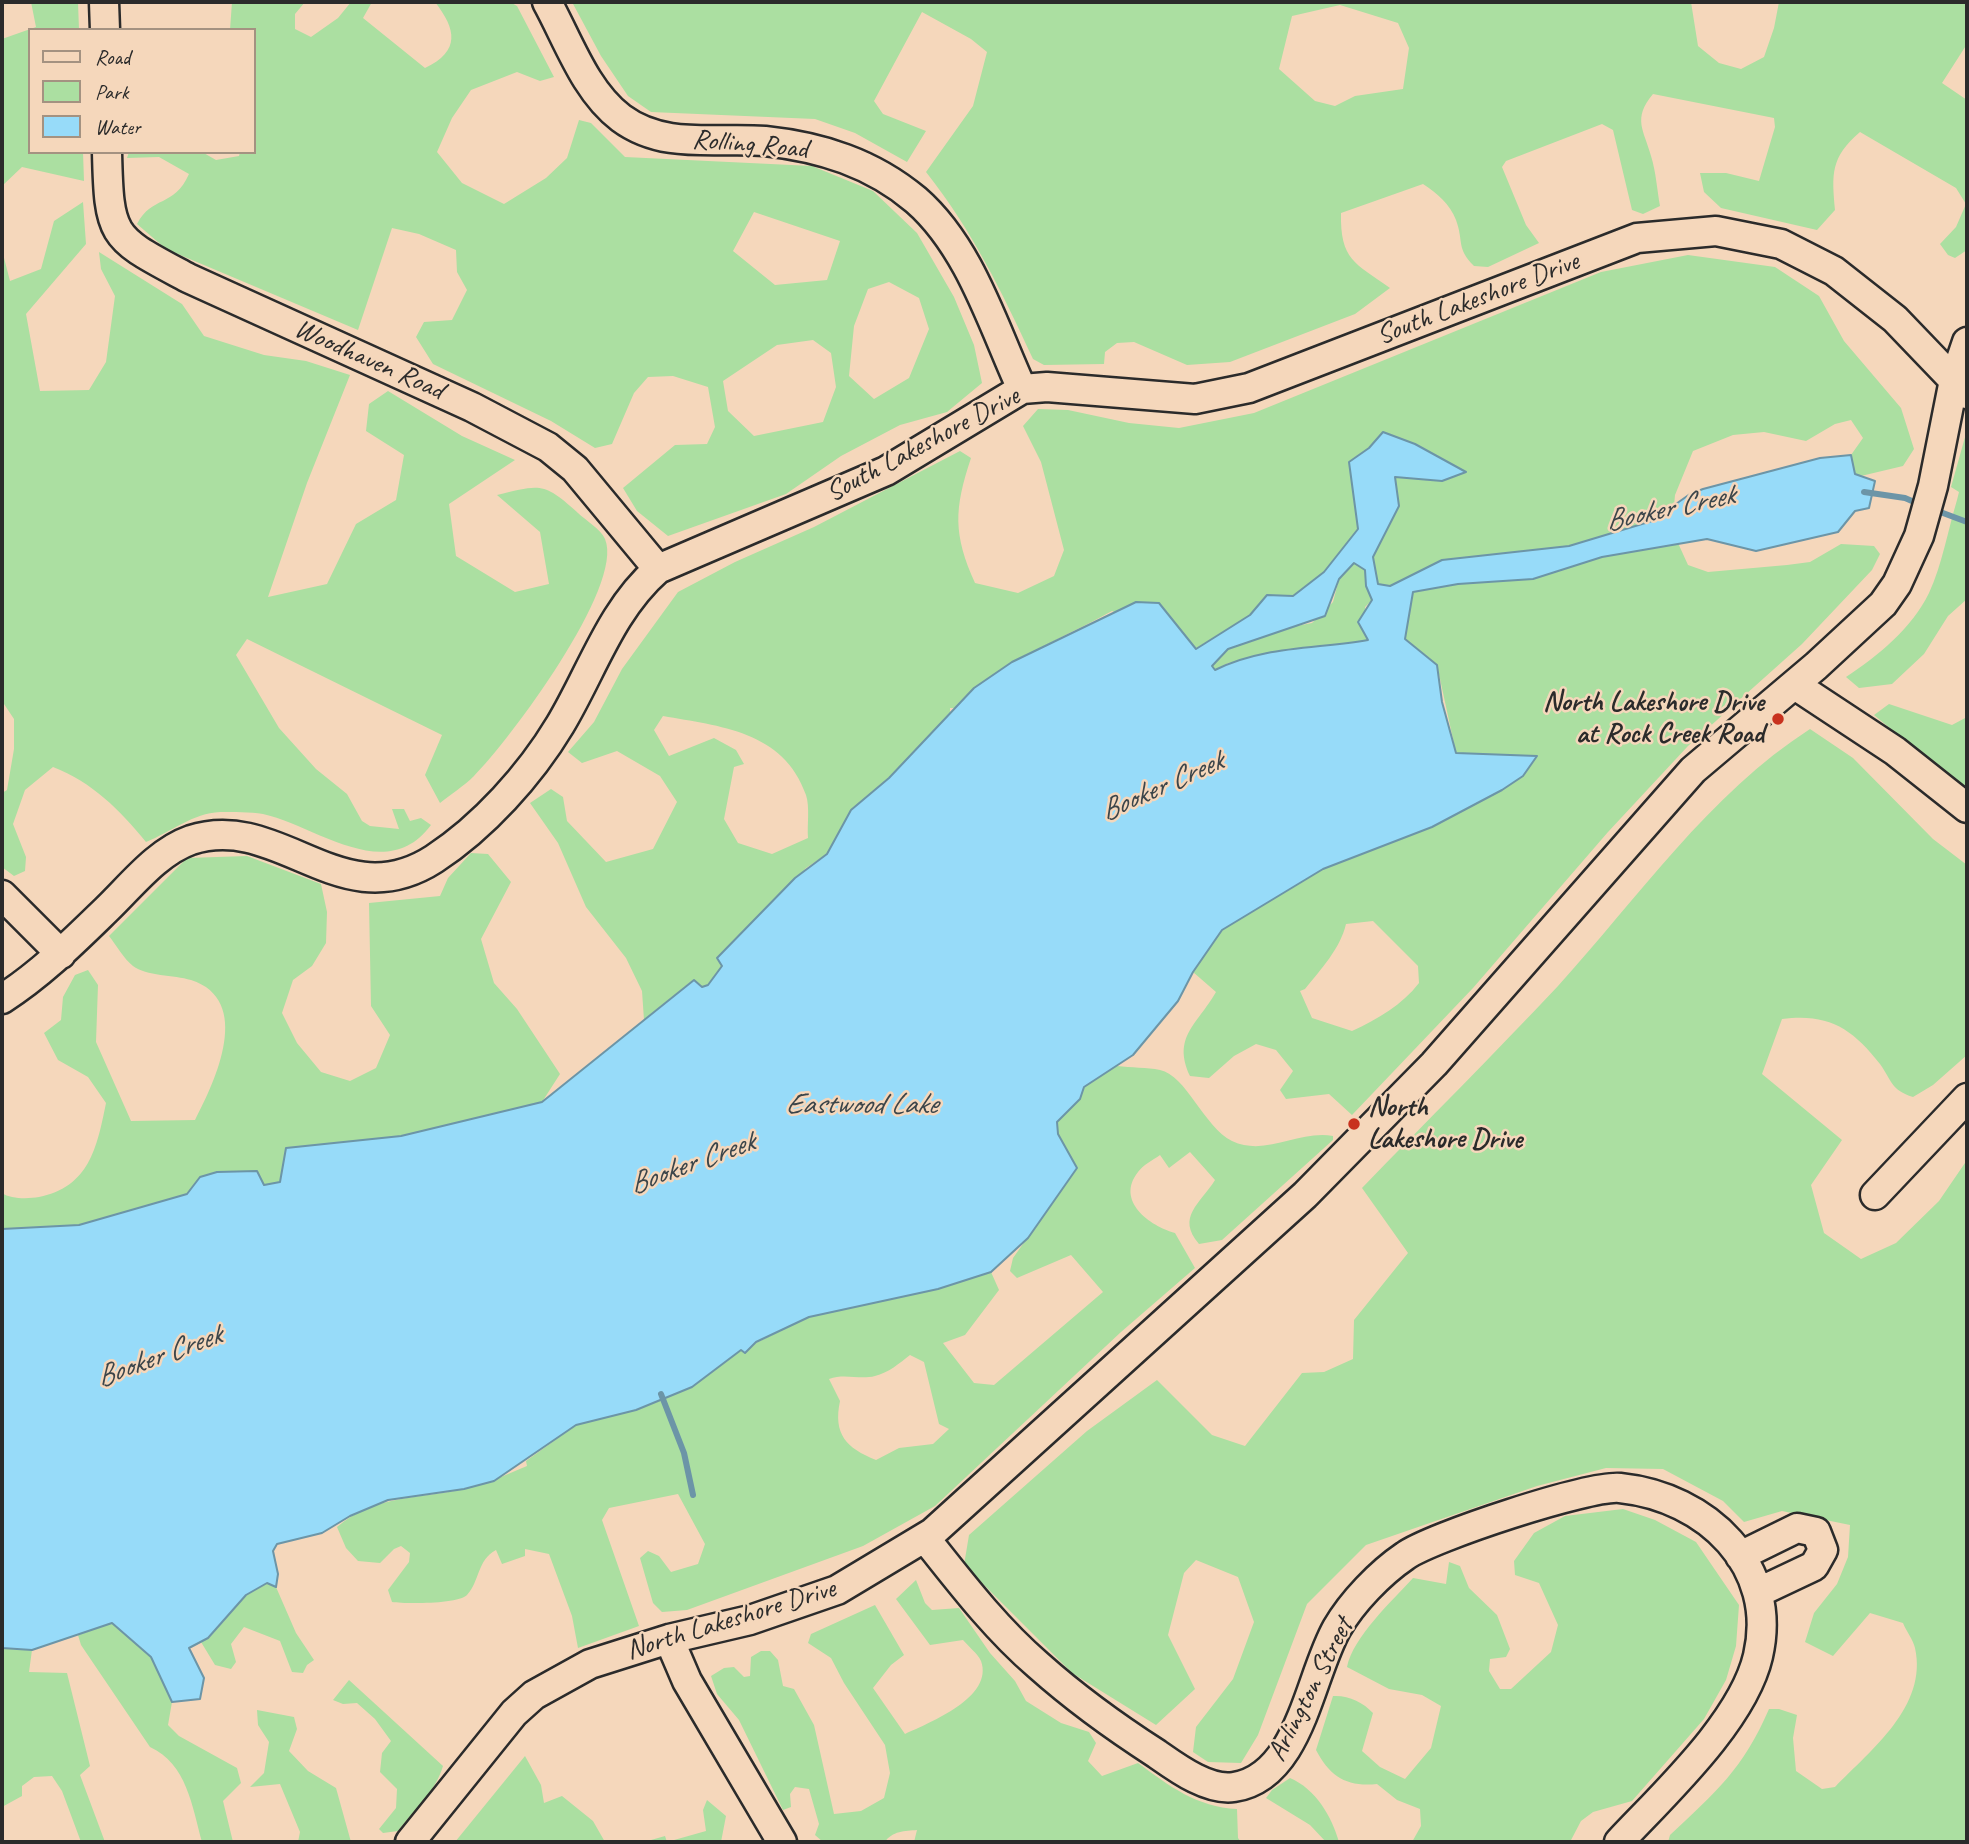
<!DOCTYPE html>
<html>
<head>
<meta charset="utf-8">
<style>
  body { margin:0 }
  #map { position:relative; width:1969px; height:1844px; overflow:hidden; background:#f5d7bb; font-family:Caveat,sans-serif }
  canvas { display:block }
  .frame { position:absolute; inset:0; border:4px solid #2b2b2b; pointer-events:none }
  .legend { position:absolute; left:28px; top:28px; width:228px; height:126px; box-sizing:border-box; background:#f5d7bb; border:2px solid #a49281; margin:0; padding:9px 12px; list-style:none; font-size:21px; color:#2b2b2b }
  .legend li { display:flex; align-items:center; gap:14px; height:35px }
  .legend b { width:35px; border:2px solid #a49281 }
</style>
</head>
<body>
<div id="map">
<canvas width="1969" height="1844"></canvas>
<div class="frame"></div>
<ul class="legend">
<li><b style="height:9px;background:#f5d7bb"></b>Road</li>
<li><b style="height:19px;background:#abdfa1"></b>Park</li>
<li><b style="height:19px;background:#97dbf9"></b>Water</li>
</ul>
</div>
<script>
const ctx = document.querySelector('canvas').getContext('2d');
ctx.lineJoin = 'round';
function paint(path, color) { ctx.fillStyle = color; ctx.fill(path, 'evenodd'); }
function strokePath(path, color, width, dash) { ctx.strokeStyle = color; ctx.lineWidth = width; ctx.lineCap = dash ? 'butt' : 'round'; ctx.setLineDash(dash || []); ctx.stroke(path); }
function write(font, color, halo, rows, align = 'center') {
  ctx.font = font + ' Caveat,sans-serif'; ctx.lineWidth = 5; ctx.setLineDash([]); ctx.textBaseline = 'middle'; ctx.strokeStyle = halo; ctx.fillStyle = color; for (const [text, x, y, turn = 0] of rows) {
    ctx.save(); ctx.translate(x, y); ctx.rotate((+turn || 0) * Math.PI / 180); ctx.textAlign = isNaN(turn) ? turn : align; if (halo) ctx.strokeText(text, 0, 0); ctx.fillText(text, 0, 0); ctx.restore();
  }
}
paint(new Path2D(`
  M 31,2 L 78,2 L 79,30 L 30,30 L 30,152 L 83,152 L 84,181 L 22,167 L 2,186 L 2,39 L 36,27 Z
  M 232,2 L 305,2 L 295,14 L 295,29 L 311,37 L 338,18 L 351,2 L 372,2 L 363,18 L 425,68 C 461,51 456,29 435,2 L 510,2 L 517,6 L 554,77 L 540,81 L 517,72 L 471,90 L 452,118 L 437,152 L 462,183 L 504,204 L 546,178 L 567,158 L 579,120 L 591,123 L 625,157 L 812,166 L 873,191 L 917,233 L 954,297 L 974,345 L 982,383 L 947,412 L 900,425 L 841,456 L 786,494 L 668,536 L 637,511 L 623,488 L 675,445 L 707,444 L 715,427 L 708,387 L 673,376 L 648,377 L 634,393 L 612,444 L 595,448 L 551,421 L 433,364 L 416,337 L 424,322 L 452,320 L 467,290 L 457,272 L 456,250 L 419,234 L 392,228 L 358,330 L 166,249 L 137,224 C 152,195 174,208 189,174 L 159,157 L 127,158 L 129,152 L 202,152 L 216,160 L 239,156 L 240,152 L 254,152 L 254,30 L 230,30 ZM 754,212 L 840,241 L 827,280 L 775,285 L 733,251 ZM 889,282 L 919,298 L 929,329 L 909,378 L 874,399 L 849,376 L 854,326 L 868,289 ZM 813,340 L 831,353 L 836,387 L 823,422 L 754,436 L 728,411 L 723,381 L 777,345 Z
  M 572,2 L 1691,2 L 1698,46 L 1719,63 L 1741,69 L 1764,57 L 1774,28 L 1779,2 L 1967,2 L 1967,44 L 1942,83 L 1967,100 L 1967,250 L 1955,258 L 1948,255 L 1940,244 L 1956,227 L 1966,204 L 1956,188 L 1860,132 C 1830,158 1832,174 1835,210 L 1817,230 L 1721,208 L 1704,192 L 1700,173 L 1726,173 L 1759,181 L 1775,127 L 1774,118 L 1653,94 C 1632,119 1644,130 1651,156 C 1656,172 1657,189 1660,206 L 1643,214 L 1632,210 L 1613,130 L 1602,124 L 1506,161 L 1502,167 L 1526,225 L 1539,243 L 1488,267 L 1474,266 C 1456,248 1464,242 1456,220 C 1450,204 1437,193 1423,184 L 1341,213 C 1340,260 1355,263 1390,288 L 1355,314 L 1230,362 L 1187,365 L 1134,342 L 1117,343 L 1105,352 L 1104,364 L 1044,365 L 1033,359 C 1002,292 972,230 926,172 L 973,106 L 987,52 L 971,39 L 922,12 L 874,101 L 883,114 L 926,131 L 907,162 L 855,133 L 815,119 L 651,112 L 628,96 L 601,56 ZM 1340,5 L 1398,23 L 1409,48 L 1403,89 L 1355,96 L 1335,106 L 1315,101 L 1279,69 L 1292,16 Z
  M 83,202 L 86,244 L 26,314 L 40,391 L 89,390 L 106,362 L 115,296 L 101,269 L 99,252 L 182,304 L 204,336 L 264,355 L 306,361 L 350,375 L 307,483 L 268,597 L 327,584 L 356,524 L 396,500 L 404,455 L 366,431 L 369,404 L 388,391 L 462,436 L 515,460 L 449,504 L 456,556 L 515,592 L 549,584 L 540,532 L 497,495 C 540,485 543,481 578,513 C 585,520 601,529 605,539 C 625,586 509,741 474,776 C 464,786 451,794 440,803 L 425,775 L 442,735 L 247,639 L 236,655 L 279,728 L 316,769 L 347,794 L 362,821 L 370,826 L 399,829 L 392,809 L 404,809 L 410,821 L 421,818 L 431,825 C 386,886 315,825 263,814 C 250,812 233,812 220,812 C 193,813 171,832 146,842 C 120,810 92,782 53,767 L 25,790 L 13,824 L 26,857 L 25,871 L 14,876 L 2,867 L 2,793 L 7,790 L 14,749 L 14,719 L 2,701 L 2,250 L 10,281 L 41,269 L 54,221 Z
  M 1688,255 L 1775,267 L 1819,296 L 1844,341 L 1901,408 L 1914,449 L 1903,466 L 1861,476 L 1855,474 L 1851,455 L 1863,438 L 1851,420 L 1835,424 L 1806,441 L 1764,432 L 1733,435 L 1693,451 L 1675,495 L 1674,506 L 1652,521 L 1569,546 L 1443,560 L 1390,586 L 1378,584 L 1373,557 L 1399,506 L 1395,477 L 1442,481 L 1466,472 L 1415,444 L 1383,432 L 1369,448 L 1349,462 L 1359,529 L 1324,572 L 1293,596 L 1267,596 L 1250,615 L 1195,649 L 1189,642 L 1112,611 C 1058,641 999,662 955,708 L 950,708 L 950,714 L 889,778 L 851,810 L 827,854 L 806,868 L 708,985 L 702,987 L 693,980 L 644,1020 L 642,991 L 626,958 L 586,907 L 558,843 L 530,803 L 551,789 L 563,797 L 567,821 L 606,862 L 653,849 L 677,802 L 660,776 L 617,751 L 582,763 L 568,752 L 594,722 L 622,669 L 678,592 L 735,562 L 814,527 L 960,451 L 971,458 C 954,509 953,534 975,583 L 1018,593 L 1054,576 L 1064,550 L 1041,462 L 1023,426 L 1038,409 L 1068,410 L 1129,423 L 1179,428 L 1254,413 L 1601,272 ZM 663,716 C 719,726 784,731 806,795 C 810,807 807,825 808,838 L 772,854 L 738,843 L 724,819 L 734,767 L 744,764 L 736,750 L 714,738 L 669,756 L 654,730 Z
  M 1967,430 L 1967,599 L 1948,616 L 1924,654 L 1892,684 L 1859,688 L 1846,677 C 1878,656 1912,628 1929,593 C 1942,565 1948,530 1957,500 L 1959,492 L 1951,487 Z
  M 1678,543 L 1688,565 L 1708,572 L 1787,565 L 1810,562 L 1841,544 L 1874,546 L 1880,554 L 1872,570 L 1802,644 L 1688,746 L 1608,832 L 1473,988 L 1352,1115 L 1329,1094 L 1286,1099 L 1280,1090 L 1293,1071 L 1276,1050 L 1256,1044 L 1234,1056 L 1209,1078 L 1190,1076 C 1172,1037 1197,1025 1216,992 L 1193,972 L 1222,930 L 1323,869 L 1432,827 L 1502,790 L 1523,776 L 1536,756 L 1456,753 L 1437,665 L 1405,640 L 1413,592 L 1458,584 L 1533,579 L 1602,557 ZM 1373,921 L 1418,966 L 1419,983 C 1402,1005 1378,1019 1352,1031 L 1312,1018 L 1300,991 L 1305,989 C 1321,969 1340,949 1346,924 Z
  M 1354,563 L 1365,570 L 1366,586 L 1372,600 L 1365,607 L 1368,640 L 1228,663 L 1215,670 L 1211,666 L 1228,649 L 1286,628 L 1312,623 L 1333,602 L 1339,579 Z
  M 1889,704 L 1952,725 L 1967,717 L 1967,793 L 1874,715 Z
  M 1810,729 L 1853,758 L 1933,839 L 1967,865 L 1967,1055 L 1933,1085 L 1913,1097 C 1891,1090 1892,1081 1880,1064 C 1852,1028 1828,1013 1782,1019 L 1762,1074 L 1842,1140 L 1811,1185 L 1824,1233 L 1861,1259 L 1896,1243 L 1939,1201 L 1967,1160 L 1967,1842 L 1668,1842 L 1670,1835 C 1716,1792 1743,1769 1769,1709 L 1779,1709 L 1797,1715 L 1793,1738 L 1796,1771 L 1822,1789 L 1835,1787 C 1871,1750 1928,1706 1915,1648 C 1913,1639 1906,1631 1903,1623 L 1870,1613 L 1833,1656 L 1805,1642 L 1814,1613 L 1837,1584 L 1848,1557 L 1850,1525 L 1782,1511 L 1744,1522 L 1723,1501 L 1663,1469 L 1606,1468 L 1537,1486 L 1366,1545 L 1307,1604 L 1258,1735 L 1241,1763 L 1208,1762 L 1193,1752 L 1196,1727 L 1233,1679 L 1254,1622 L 1238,1577 L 1196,1560 L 1184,1573 L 1168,1635 L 1195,1689 L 1156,1725 L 1072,1673 L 964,1565 L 969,1535 L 1087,1431 L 1157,1380 L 1212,1435 L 1245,1446 L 1302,1373 L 1324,1372 L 1353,1359 L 1354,1320 L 1408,1253 L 1362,1188 C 1427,1121 1494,1054 1558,986 C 1638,898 1709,794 1810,729 Z
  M 471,853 L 488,854 L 511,882 L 481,939 L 494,983 L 517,1009 L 560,1074 L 542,1102 L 401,1136 L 286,1148 L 281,1182 L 264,1185 L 257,1171 L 217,1172 L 200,1177 L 187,1194 L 79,1225 L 2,1229 L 2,1193 C 10,1199 28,1199 39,1197 C 89,1187 97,1148 106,1103 L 88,1077 L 58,1060 L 44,1033 L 61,1020 L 63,997 L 75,975 L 88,970 L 98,985 L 96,1042 L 131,1121 L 195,1120 C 216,1080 253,1000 191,980 C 174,975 146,976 133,966 C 124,959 116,945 109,936 L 187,858 L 247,856 L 321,884 L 327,912 L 326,943 L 312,966 L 293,980 L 282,1013 L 297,1043 L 321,1072 L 350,1081 L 376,1068 L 390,1035 L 371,1006 L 369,903 L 440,896 L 448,878 Z
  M 1117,1066 C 1131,1068 1147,1067 1160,1070 C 1186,1075 1204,1127 1232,1141 C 1266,1157 1298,1130 1333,1136 L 1333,1140 L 1222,1240 L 1199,1244 C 1176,1217 1200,1204 1215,1180 L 1190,1152 L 1169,1168 L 1160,1155 C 1153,1160 1143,1165 1138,1172 C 1115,1201 1150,1226 1175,1233 L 1195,1268 L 1121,1332 L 935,1506 L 863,1546 L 687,1610 L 662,1612 L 653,1603 L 640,1558 L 648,1551 L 659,1556 L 671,1572 L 698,1564 L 705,1544 L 678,1494 L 609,1508 L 602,1520 L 639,1626 L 578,1648 L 572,1616 L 549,1554 L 525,1549 L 525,1556 L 502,1564 L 496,1550 C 477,1560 480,1581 467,1595 C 459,1604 406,1604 392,1602 L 388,1590 L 409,1562 L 410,1553 L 401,1546 L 394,1549 L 380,1563 L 358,1561 L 346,1548 L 337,1527 C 374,1495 418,1499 464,1489 C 486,1484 508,1474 527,1466 L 526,1461 L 576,1425 L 636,1410 L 692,1387 L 741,1349 L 745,1353 L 756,1343 L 809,1317 L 938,1289 L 991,1272 L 999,1290 L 965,1335 L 943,1343 L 974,1383 L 994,1385 L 1103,1292 L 1071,1255 L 1017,1278 L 1010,1271 L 1013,1258 L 1077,1168 L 1058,1134 L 1056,1122 L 1079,1099 L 1084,1087 ZM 910,1355 L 924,1362 L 939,1424 L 949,1429 L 933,1444 L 899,1448 L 876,1460 C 846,1448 833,1434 840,1401 L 829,1379 C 845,1373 859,1380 875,1376 C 888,1373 900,1363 910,1355 Z
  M 1623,1509 L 1655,1520 L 1696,1542 L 1739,1605 L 1736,1646 L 1726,1680 L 1704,1719 L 1632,1801 L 1593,1812 L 1581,1821 L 1570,1842 L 1412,1842 L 1421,1826 L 1420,1809 L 1397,1800 L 1377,1784 C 1347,1787 1330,1777 1316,1750 L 1333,1696 C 1348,1695 1363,1702 1373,1713 L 1362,1751 L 1380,1767 L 1405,1779 L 1431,1748 L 1441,1706 L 1422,1695 L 1389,1689 L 1347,1667 C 1353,1637 1392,1601 1413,1578 L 1446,1584 L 1449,1562 L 1460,1566 L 1469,1588 L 1497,1615 L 1510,1649 L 1506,1657 L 1490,1659 L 1489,1671 L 1500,1689 L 1511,1689 L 1551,1652 L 1558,1625 L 1539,1583 L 1515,1575 L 1514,1561 L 1534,1533 L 1565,1516 Z
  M 916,1580 L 925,1603 L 932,1610 L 959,1608 L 990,1653 L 1015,1681 L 1026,1701 L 1061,1723 L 1089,1732 L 1096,1743 L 1088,1761 L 1102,1776 L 1138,1763 C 1169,1786 1197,1807 1237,1809 L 1238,1838 L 1241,1842 L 914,1842 L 917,1830 C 905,1831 892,1831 885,1842 L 823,1842 L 815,1835 L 819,1824 L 809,1789 L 795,1787 L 790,1794 L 791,1807 L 783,1810 L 739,1720 L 717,1694 L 711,1676 L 724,1668 L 734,1667 L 744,1677 L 750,1676 L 751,1657 L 761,1651 L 770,1651 L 778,1660 L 783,1686 L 794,1689 L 814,1725 L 834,1814 L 861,1811 L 884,1798 L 890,1773 L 885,1745 L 844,1683 L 831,1658 L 808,1643 L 811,1634 L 875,1605 L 904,1655 L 891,1665 L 873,1688 L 905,1734 C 931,1722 994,1697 981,1661 C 978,1654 968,1646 963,1640 L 930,1645 L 896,1599 Z
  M 268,1583 L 276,1587 L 296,1633 L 314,1660 L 307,1665 L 303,1673 L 292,1672 L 280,1641 L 244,1627 L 231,1644 L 236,1662 L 231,1669 L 215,1665 L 201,1642 L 209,1638 L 246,1595 Z
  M 112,1623 L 151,1657 L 172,1702 L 168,1725 L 179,1736 L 237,1768 L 241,1783 L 223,1801 L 233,1842 L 202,1842 C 192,1806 187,1764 150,1747 L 81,1645 L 78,1635 Z
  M 2,1648 L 32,1650 L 29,1672 L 67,1673 L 90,1766 L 80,1775 L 105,1842 L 81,1842 L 62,1791 L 52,1776 L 34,1777 L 22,1786 L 22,1796 L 2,1807 Z
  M 349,1680 L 443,1766 C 436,1791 414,1810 398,1831 L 383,1833 L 379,1829 L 396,1808 L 397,1789 L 380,1772 L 382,1753 L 391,1741 L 375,1719 L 357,1703 L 343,1704 L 333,1700 Z
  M 257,1710 L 294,1717 L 297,1729 L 289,1751 L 308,1771 L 336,1788 L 351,1842 L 298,1842 L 300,1832 L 280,1784 L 250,1787 L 264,1773 L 269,1742 L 258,1725 Z
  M 525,1756 L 541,1785 L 544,1803 L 562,1796 L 593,1821 L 605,1842 L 455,1842 Z
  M 1290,1778 C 1316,1789 1332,1817 1339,1842 L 1326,1842 L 1310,1825 L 1266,1798 L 1272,1790 Z
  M 707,1800 L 726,1816 L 721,1842 L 644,1842 L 665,1836 L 667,1842 L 706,1831 L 703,1810 Z`), '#abdfa1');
const water = new Path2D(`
  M 1383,432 L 1415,444 L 1466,472 L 1442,481 L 1395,477 L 1399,506 L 1373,557 L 1378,584 L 1390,586 L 1442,560 L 1569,546 L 1652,521 L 1690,494 L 1703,489 L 1820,458 L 1851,455 L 1855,474 L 1875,481 L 1869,508 L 1855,511 L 1838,532 L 1756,551 L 1707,539 L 1602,557 L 1533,579 L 1458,584 L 1413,592 L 1405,639 L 1437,665 L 1442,702 L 1456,753 L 1537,756 L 1523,776 L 1502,790 L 1432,827 L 1323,869 L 1222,930 L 1193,972 L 1178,1001 L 1133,1055 L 1084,1087 L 1080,1099 L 1057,1122 L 1058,1134 L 1077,1168 L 1028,1238 L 991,1272 L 938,1289 L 809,1317 L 756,1342 L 745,1353 L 741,1350 L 692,1387 L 636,1410 L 576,1425 L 494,1481 L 464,1489 L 388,1500 L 350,1516 L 322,1533 L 277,1544 L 273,1551 L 278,1574 L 276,1587 L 267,1583 L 246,1595 L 208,1638 L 189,1648 L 204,1678 L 200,1699 L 172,1702 L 151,1657 L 112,1623 L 32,1650 L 2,1648 L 2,1229 L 79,1225 L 187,1194 L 200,1177 L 217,1172 L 257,1171 L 264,1185 L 280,1182 L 286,1148 L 401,1136 L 542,1102 L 694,980 L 702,987 L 708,985 L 722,966 L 717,958 L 795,878 L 827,854 L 851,810 L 889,778 L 974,688 L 1012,662 L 1136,602 L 1159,603 L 1196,649 L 1250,615 L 1267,595 L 1293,596 L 1324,572 L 1358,529 L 1349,462 L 1369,448 ZM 1354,563 L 1365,570 L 1366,586 L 1372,600 L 1358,622 L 1368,640 C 1317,649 1262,646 1215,670 L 1212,666 L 1228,649 L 1325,616 L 1339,579 Z`);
paint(water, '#97dbf9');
strokePath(water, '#6c95a7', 2);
strokePath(new Path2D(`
  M 1864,492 L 1905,498 L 1921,505
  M 1935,510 L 1967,522
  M 661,1394 L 684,1453 L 693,1495`), '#6c95a7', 6);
const minor = new Path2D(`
  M 104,2 L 105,30
  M 547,2 C 568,40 585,91 621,118 C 664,150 716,137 765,141 C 821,147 872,163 916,200 C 970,247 993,326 1022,389
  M 107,152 C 109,240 112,237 188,278 L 472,407 L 548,447 L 575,469 L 658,569
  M 1795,685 L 1895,751 L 1967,808
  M 2,895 L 61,954
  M 2,999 C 41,974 73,942 106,910 C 132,885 157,852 191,840 C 280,811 341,919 434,859 C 483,827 530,775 560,725 C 592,672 610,611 658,569 L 886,471 L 1022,389 L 1047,387 L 1195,399 L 1249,388 L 1637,238 L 1716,231 L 1781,244 L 1834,271 L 1895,319 L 1967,394
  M 1875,1195 L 1967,1098
  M 925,1538 C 960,1582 995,1628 1038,1665 C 1075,1698 1115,1727 1157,1754 C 1177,1768 1208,1791 1234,1787 C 1300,1777 1309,1677 1337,1628 C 1352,1602 1380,1573 1405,1556 C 1431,1537 1589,1485 1620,1488 C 1707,1497 1779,1566 1758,1656 C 1743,1721 1664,1794 1619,1842
  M 1740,1556 L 1797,1528 L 1816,1532 L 1823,1550 L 1814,1566 L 1759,1592
  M 669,1639 L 687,1681 L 782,1842
  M 410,1842 L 514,1713 L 534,1695 L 590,1664 L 669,1639 L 750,1620 L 837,1590 L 932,1533 L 1305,1195 L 1434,1064 L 1693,770 L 1816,666 L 1883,604 L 1897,584 L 1919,536 L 1933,486 L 1954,380 L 1967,342`);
strokePath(minor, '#2b2b2b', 33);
strokePath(minor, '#f5d7bb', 28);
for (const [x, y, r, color] of [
  [1778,719,7,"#c8321e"],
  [1354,1124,7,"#c8321e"]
]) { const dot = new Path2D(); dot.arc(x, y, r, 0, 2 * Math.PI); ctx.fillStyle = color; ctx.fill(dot); strokePath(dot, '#f5d7bb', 2.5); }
write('28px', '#2b2b2b', '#f5d7bb', [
  ["Rolling Road",750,145,5],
  ["South Lakeshore Drive",1478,299,-21],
  ["Woodhaven Road",369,360,24],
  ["South Lakeshore Drive",923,445,-28],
  ["North Lakeshore Drive",731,1620,-17],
  ["Arlington Street",1311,1690,-63]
]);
write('bold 28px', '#2b2b2b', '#f5d7bb', [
  ["North Lakeshore Drive",1764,703],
  ["at Rock Creek Road",1764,735],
  ["North",1368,1108,"left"],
  ["Lakeshore Drive",1368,1140,"left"]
], 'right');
write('italic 30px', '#3b454a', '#f5d7bb', [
  ["Booker Creek",1670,509,-12],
  ["Booker Creek",1162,787,-24],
  ["Eastwood Lake",861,1105],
  ["Booker Creek",692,1164,-20],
  ["Booker Creek",159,1357,-20]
]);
</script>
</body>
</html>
